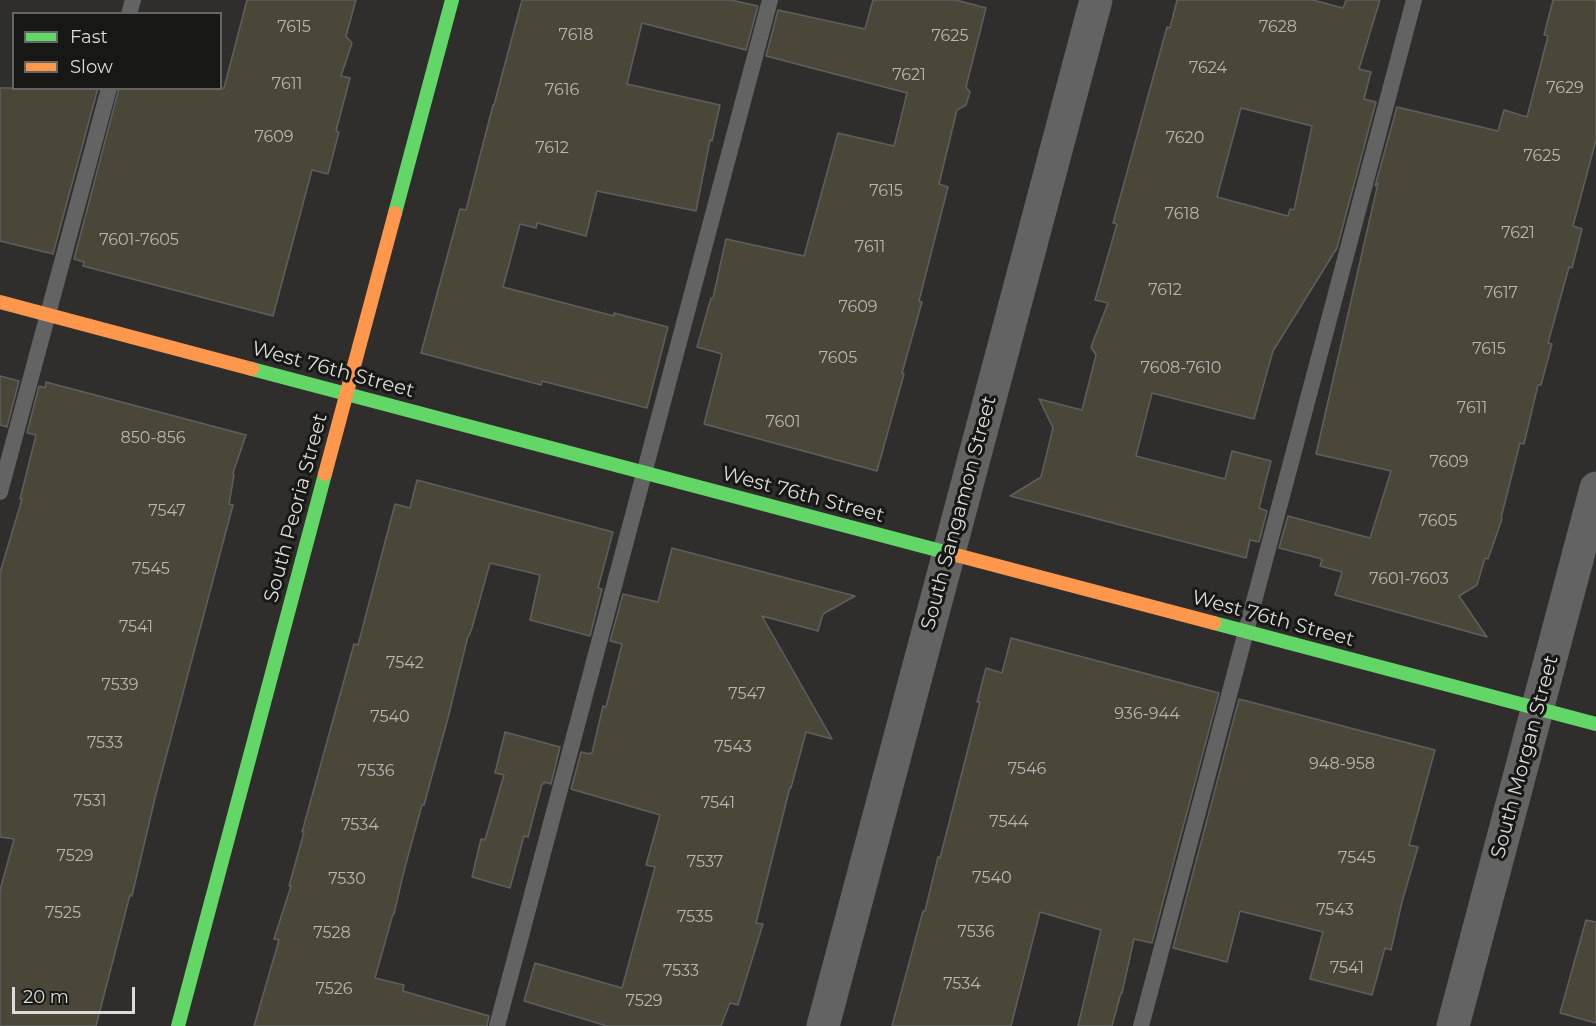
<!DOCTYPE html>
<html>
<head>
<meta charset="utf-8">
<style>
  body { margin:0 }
  #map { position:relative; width:1596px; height:1026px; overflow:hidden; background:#2f2e2d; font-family:Montserrat,sans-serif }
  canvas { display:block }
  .legend { position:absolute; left:12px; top:12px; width:210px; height:78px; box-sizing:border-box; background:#171716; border:2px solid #656564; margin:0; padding:8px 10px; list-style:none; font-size:18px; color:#dbdbd9 }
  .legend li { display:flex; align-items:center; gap:12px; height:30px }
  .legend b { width:30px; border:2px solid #656564 }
  .scale { position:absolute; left:12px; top:987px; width:123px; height:27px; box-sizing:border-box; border:3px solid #dbdbd9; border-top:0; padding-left:8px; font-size:18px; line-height:21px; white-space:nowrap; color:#dbdbd9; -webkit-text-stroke:4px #171716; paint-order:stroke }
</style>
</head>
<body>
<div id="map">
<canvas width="1596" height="1026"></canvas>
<ul class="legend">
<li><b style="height:8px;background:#63d668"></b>Fast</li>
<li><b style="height:8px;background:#ff974d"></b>Slow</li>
</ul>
<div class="scale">20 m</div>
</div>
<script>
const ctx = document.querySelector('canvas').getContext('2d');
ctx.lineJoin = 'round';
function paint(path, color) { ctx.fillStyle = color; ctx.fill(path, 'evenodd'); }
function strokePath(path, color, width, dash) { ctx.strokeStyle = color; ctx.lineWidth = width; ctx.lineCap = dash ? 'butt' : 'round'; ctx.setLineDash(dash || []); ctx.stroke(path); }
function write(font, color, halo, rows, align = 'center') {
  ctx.font = font + ' Montserrat,sans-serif'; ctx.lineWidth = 6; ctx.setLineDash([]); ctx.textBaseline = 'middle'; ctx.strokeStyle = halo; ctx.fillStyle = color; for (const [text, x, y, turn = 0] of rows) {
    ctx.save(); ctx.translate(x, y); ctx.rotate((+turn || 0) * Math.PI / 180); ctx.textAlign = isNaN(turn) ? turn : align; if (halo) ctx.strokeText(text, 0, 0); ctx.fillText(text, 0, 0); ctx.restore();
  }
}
const building = new Path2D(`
  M 247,0 L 356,0 L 346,36 L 352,43 L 341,76 L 350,78 L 336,131 L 339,132 L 328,174 L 312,170 L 273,316 L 83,266 L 84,262 L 74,259 L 119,88 L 224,88 Z
  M 522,0 L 731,0 L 758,6 L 746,50 L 642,23 L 627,84 L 720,105 L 712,141 L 710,140 L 696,211 L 597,191 L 586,236 L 537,223 L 536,228 L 520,224 L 503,287 L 614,316 L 614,313 L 668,327 L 647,408 L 542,381 L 541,385 L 421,353 L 460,209 L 466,210 L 493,105 L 494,105 Z
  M 873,0 L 956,0 L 986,8 L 966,87 L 970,92 L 966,105 L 957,110 L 939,184 L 948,187 L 919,301 L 922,302 L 902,373 L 904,374 L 877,471 L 704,424 L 722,354 L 697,347 L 711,298 L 713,298 L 726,239 L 804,256 L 838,133 L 894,146 L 907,93 L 766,56 L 778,10 L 865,29 Z
  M 1177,0 L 1313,0 L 1343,8 L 1346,0 L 1380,0 L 1359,69 L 1371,72 L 1364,99 L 1376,102 L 1337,248 L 1273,351 L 1254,419 L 1152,393 L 1136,456 L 1225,479 L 1232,451 L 1271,461 L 1259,508 L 1267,511 L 1259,542 L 1250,540 L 1246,558 L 1010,496 L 1041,477 L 1053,428 L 1039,399 L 1082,410 L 1096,355 L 1091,347 L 1108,303 L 1095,300 L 1117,224 L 1113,223 L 1167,27 L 1170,28 ZM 1241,108 L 1312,126 L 1294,210 L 1290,209 L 1288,216 L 1217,197 Z
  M 1553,0 L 1596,0 L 1596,140 L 1573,226 L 1582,229 L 1572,268 L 1569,267 L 1548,343 L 1552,344 L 1541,385 L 1538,385 L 1524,444 L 1520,443 L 1501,518 L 1502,519 L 1488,559 L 1485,558 L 1477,585 L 1459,596 L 1487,637 L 1335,595 L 1342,572 L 1320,566 L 1322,559 L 1279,548 L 1288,516 L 1370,538 L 1391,471 L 1316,454 L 1378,183 L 1375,186 L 1397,107 L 1498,131 L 1504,110 L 1527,117 L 1548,36 L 1544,35 Z
  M 0,88 L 98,88 L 53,254 L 0,241 Z
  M 0,376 L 19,381 L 7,427 L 0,425 Z
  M 46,382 L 246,435 L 233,473 L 234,475 L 229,504 L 233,505 L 155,798 L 132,896 L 130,895 L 96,1026 L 0,1026 L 0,890 L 14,839 L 0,837 L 0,573 L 22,499 L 20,499 L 36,435 L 27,433 L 39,386 L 45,388 Z
  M 417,480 L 613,532 L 598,588 L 602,589 L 590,636 L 530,620 L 540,575 L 490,563 L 472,628 L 469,636 L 468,636 L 448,718 L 424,805 L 422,805 L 404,871 L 394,914 L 393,914 L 375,978 L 404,985 L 403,991 L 489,1016 L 487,1026 L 254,1026 L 279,940 L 274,939 L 291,886 L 289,886 L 304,832 L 302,832 L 354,644 L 358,645 L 395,504 L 410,508 Z
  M 672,548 L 855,596 L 823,614 L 818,631 L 762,616 L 832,739 L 806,732 L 791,788 L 790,787 L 756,923 L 763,924 L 738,1005 L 730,1003 L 721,1026 L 607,1026 L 524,1001 L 535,963 L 622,988 L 655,867 L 646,865 L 660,815 L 571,789 L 581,752 L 590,754 L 590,753 L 592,753 L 603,706 L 606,707 L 622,644 L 610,641 L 623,594 L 658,602 Z
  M 1011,638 L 1219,693 L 1152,943 L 1134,939 L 1122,993 L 1121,993 L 1112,1026 L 1078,1026 L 1101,930 L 1040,912 L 1011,1026 L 892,1026 L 923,911 L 925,911 L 938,857 L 940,858 L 980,702 L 977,702 L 986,668 L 1002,673 Z
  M 1239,699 L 1435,750 L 1409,845 L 1418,847 L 1402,902 L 1391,950 L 1385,948 L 1372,995 L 1310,979 L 1323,932 L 1240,911 L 1227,962 L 1173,948 Z
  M 505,732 L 560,747 L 551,784 L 544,782 L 544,784 L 542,784 L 528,837 L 524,836 L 510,888 L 472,877 L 481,839 L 485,840 L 504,775 L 495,773 Z
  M 1586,920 L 1596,922 L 1596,1023 L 1560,1013 Z`);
paint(building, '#4b4738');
strokePath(building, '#5f5f5e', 1.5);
strokePath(new Path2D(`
  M 129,14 L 133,0
  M 0,492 L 109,88
  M 497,1026 L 770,0
  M 1141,1026 L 1414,0`), '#636363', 16);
strokePath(new Path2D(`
  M 823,1026 L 1096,0
  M 1453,1026 L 1596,488`), '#636363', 33);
strokePath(new Path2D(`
  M 395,213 L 452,0
  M 252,369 L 960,556
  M 1214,623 L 1596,724
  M 178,1026 L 325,474`), '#63d668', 14);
strokePath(new Path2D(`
  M 0,302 L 252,369
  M 325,474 L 395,213
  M 960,556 L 1214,623`), '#ff974d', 14);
write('16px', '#b7b6b1', null, [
  ["7615",294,27],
  ["7628",1278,27],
  ["7618",576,35],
  ["7625",950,36],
  ["7624",1208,68],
  ["7621",909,75],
  ["7611",287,84],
  ["7629",1565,88],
  ["7616",562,90],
  ["7609",274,137],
  ["7620",1185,138],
  ["7612",552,148],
  ["7625",1542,156],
  ["7615",886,191],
  ["7618",1182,214],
  ["7621",1518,233],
  ["7601-7605",139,240],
  ["7611",870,247],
  ["7612",1165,290],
  ["7617",1501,293],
  ["7609",858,307],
  ["7615",1489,349],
  ["7605",838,358],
  ["7608-7610",1181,368],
  ["7611",1472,408],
  ["7601",783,422],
  ["850-856",153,438],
  ["7609",1449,462],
  ["7547",167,511],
  ["7605",1438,521],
  ["7545",151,569],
  ["7601-7603",1409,579],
  ["7541",136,627],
  ["7542",405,663],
  ["7539",120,685],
  ["7547",747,694],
  ["936-944",1147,714],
  ["7540",390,717],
  ["7533",105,743],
  ["7543",733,747],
  ["948-958",1342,764],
  ["7546",1027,769],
  ["7536",376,771],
  ["7531",90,801],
  ["7541",718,803],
  ["7544",1009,822],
  ["7534",360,825],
  ["7529",75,856],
  ["7545",1357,858],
  ["7537",705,862],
  ["7540",992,878],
  ["7530",347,879],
  ["7543",1335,910],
  ["7525",63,913],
  ["7535",695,917],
  ["7536",976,932],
  ["7528",332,933],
  ["7541",1347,968],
  ["7533",681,971],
  ["7534",962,984],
  ["7526",334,989],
  ["7529",644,1001]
]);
write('20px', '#dbdbd9', '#171716', [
  ["West 76th Street",333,370,15],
  ["West 76th Street",803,495,15],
  ["South Peoria Street",296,508,-75],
  ["South Sangamon Street",959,513,-75],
  ["West 76th Street",1273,619,15],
  ["South Morgan Street",1525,757,-75]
]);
</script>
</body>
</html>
